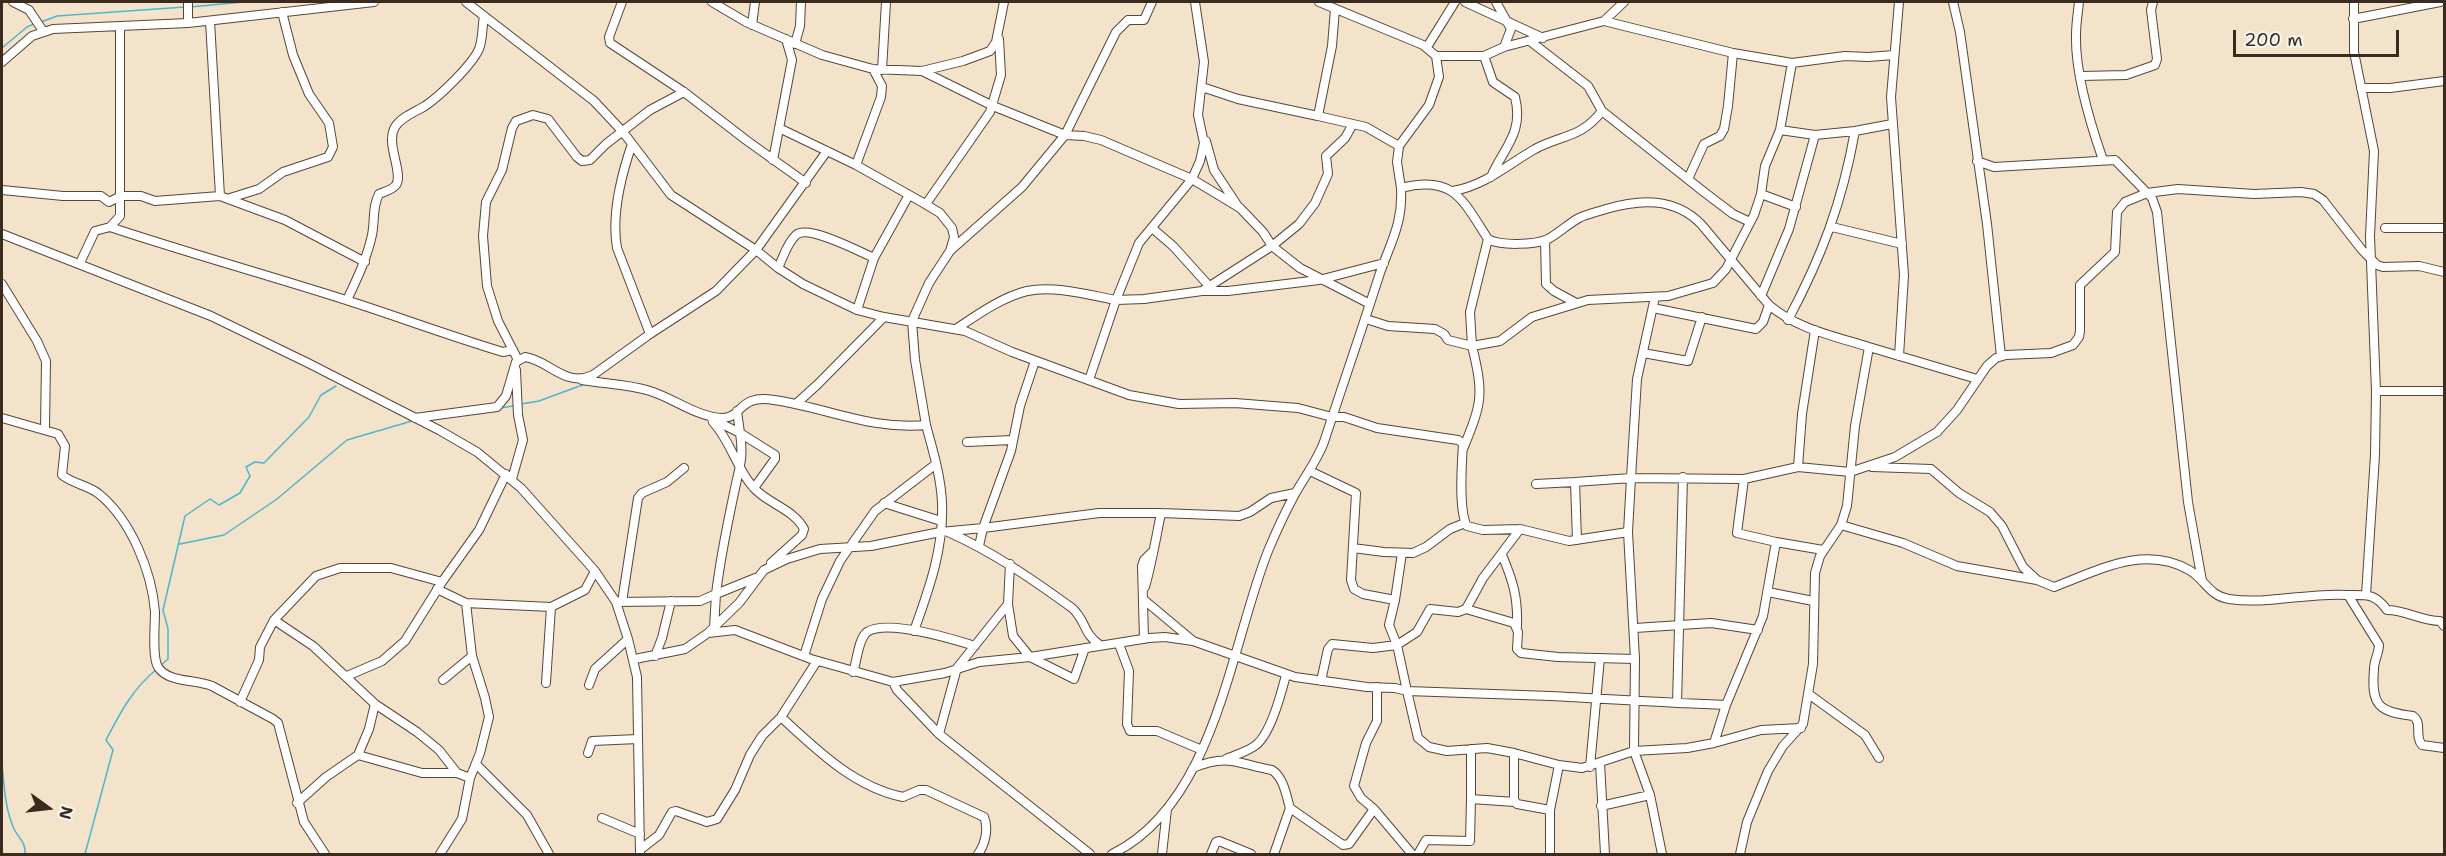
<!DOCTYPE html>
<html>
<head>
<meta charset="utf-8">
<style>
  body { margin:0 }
  #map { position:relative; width:2446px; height:856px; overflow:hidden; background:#f3e3cb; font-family:"Shantell Sans",sans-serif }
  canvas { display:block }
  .frame { position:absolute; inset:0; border:3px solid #3b2a1e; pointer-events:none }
  .north { position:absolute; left:18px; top:778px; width:60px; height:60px; -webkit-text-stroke:4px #f6f6f2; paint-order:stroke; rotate:105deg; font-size:16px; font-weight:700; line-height:24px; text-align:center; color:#3b2a1e }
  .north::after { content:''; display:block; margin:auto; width:21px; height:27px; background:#3b2a1e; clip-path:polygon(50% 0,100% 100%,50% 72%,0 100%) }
  .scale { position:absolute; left:2233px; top:30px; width:166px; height:27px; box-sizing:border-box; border:3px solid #3b2a1e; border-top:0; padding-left:8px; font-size:18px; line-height:21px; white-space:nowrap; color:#3b2a1e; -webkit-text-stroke:4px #f6f6f2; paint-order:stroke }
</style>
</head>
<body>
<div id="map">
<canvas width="2446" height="856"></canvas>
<div class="frame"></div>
<div class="north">N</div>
<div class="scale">200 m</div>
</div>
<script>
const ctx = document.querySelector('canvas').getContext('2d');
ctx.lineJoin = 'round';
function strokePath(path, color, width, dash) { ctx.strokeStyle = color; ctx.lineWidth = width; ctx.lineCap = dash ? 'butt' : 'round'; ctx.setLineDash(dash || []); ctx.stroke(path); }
strokePath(new Path2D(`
  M 190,7 L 243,2
  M 41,22 L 57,16 L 185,7
  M 2,48 L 27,27 L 34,24
  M 521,404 L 539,401 L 585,384
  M 500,408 L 513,406
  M 450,417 L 469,414
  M 180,544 L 224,535 L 277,499 L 347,440 L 412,421
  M 160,666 L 168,659 L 168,629 L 163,610 L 185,516 L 210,499 L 219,505 L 240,493 L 250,476 L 246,467 L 255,462 L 264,463 L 309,417 L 321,395 L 336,386
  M 2,763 C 4,785 5,809 14,829 C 19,839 26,842 25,854
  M 85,854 L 113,750 L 106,740 C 120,713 133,688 157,669`), '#4fb5ce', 1.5);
const minor = new Path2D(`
  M 13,2 L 29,10 L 43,31
  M 188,2 L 188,23
  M 466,2 L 594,101 L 623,132 L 671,195 L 756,250 L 827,151
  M 622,2 L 609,37 L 610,43 L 684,92 L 746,140 L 806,183
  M 712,2 L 746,22 L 822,55 L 873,69 L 922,71 L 963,61 L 990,51 L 996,42 L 1004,2
  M 1195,2 L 1204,62 L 1198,115 L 1204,143 L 1200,161 L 1192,179 L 1240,208 L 1263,232 L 1272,246 L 1300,268 L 1370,304
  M 1319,2 L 1423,45 L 1436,56 L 1439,77 L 1429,105 L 1399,146 L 1397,162 L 1401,188 C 1454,174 1463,201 1488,239 C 1500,246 1535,245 1548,239 C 1559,233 1568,224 1579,218 C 1587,214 1597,212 1606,209 C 1640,199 1674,197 1701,224 L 1769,305 C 1797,329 1834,336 1869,347 L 1855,426 L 1847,506 L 1841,525 L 1820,556 L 1815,573 L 1813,664 L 1803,724 L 1783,746 L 1768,771 L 1747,822 L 1740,854
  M 1465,2 L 1543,38
  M 1496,2 L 1511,29 L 1504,47
  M 1624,2 L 1604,21 L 1733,53 L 1792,63
  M 1953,2 L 1960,32 L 1987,224 L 2001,356
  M 2079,2 C 2078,12 2076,24 2076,35 C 2075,74 2090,123 2103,160
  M 2354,2 L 2354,52 L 2374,151 L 2370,236 L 2376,391 L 2375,455 L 2366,595
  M 1335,9 L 1332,46 L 1318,116 L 1366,127 L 1399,146
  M 2353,19 L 2440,2
  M 210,21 L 220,196
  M 752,25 L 755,2
  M 795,44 L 800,26 L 801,2
  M 1427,47 L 1455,2
  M 1436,56 L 1484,56 L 1504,47 L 1604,21
  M 1484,56 L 1493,82 L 1515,97 C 1524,133 1504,147 1491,177
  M 2,62 L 32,36 L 53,29 L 188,23 L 374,2
  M 882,70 L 886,2
  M 922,71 L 993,106 L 1065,135 L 1084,136 L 1101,140 L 1192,179 L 1139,243 L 1116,300 C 1089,295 1054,285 1027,291 C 1002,297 977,315 956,329
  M 2081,76 L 2126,75 L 2155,65 L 2157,59 L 2151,10 L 2153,2
  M 1202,87 L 1238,99 L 1318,116
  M 2361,88 L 2390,88 L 2444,81
  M 1602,111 L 1704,192 L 1733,214 L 1750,222
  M 779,128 L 856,165 L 920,201 L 940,213 L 952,228 L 954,237 L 950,251 L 929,283 L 912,321 L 915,360 L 926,425
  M 1855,131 L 1815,135 L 1780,130 L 1792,63 L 1845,56 L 1868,57 L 1894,55
  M 1206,141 L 1214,170 L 1237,205
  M 632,144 C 621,176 611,214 617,248 L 650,334
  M 773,160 L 792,60 L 786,39
  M 1977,161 L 1994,167 L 2115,160 L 2152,198 L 2157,212 L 2188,502 L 2202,581
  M 856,165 L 881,97 L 882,86 L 873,69
  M 1688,179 L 1704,144 L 1720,136 L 1724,129 L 1728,106 L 1733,53
  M 2,190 L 63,196 L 101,196 L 109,202 L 121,196 L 141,196 L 155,201 L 220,196 L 285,220 L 365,262
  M 1453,191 C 1486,185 1507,165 1535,149 C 1563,134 1580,139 1602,111 L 1588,86 L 1530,41
  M 1761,194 L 1796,207
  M 230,198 L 259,189 L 283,172 L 328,157 L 333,147 L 329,123 L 309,94 L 293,55 L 282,12
  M 926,204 L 990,112 L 1001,75 L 999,39
  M 110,227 C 188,253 268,275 346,300 C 399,317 450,336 503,352 L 513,350
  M 1832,227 L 1902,244
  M 1152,228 L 1173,246 L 1210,287
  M 2385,228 L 2444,228
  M 2,234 L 211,316 L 308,363 L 439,430 L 477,452 L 521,488 L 595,571 L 616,602 L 628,639 L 637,677 L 640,854
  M 1545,240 L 1546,284 L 1554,291 L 1576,303
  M 951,250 L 1022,187 L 1065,135 L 1116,32 L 1128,20 L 1144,20 L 1152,2
  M 80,263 L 95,231 L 110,227 L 120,216 L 120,26
  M 778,268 C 783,258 787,243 796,235 C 808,224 860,252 874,258
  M 2,284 L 37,341 L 46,361 L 45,429
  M 1203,291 L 1228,291 L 1319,280 L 1384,263
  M 1761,296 L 1789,229 L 1815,135
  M 347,300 C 357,279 367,258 372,235 C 375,221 372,207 379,194 C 384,192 392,190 396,185 C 404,173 385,144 395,127 C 401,117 415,112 425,106 C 440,96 472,65 479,49 C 483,39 482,27 484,16
  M 1653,308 L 1756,329 L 1763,322 L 1769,305
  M 857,310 L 874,258 L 909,195
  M 1366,319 L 1388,326 L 1435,329 L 1444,334 L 1448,340 L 1472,346 L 1470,312 L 1488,239
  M 1788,320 C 1822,256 1842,203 1855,131 L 1892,124
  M 1869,347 L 1977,379
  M 1643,353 L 1688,361 L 1702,317
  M 1899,356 L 1904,275 L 1891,97 L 1899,2
  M 518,360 L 498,321 L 487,286 L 483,236 L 486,202 L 502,170 L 512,128 L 516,121 L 533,115 L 548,119 L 577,157 L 582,161 L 590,160 L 606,144 L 650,110 L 684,92
  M 582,380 C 605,384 628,384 650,391 C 673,398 697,417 722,418 C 743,418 738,394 774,400 C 828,408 870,430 926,425 C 933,451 941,477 942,503 C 944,548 929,589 914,631
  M 1089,380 L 1116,300 L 1144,299 L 1202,291 L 1272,246 L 1299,224 L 1315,203 L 1328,174 L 1326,156 L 1345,138 L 1353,124
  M 2376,391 L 2444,391
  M 796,404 L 818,384 L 884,317
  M 737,411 L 740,433 L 775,455 L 775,459 L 754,488
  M 2,418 L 58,434 L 65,446 L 62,475 C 73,484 88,485 99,494 C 131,520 152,572 155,612 C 155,624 152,658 158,667 C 168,683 195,679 212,686 L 273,719 L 278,723 L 304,822 L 325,854
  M 415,418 L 497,407 L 506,396 L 516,362 L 525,357 C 549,360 565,388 593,375 L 650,334 L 716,291 L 756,250 L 778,268 L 803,284 L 857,310 L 884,317 L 965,331 L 1012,352 L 1129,395 L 1179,404 L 1235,403 L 1298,408 L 1332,417 L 1344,417 L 1377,428 L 1458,440 L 1463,443 C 1462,462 1458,510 1467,526 L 1483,530 L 1520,529 L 1569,541 L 1628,532 L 1631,478 L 1744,479 L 1798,467 L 1850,472 L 1895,457 L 1937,432 L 1957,410 L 1987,366 L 1996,358 L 2006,355 L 2051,353 L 2073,345 L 2079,337 L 2080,331 L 2080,285 L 2115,252 L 2117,212 L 2125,202 L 2147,193 L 2178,189 L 2254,194 L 2301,192 L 2314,194 L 2323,200 L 2362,250 L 2377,265 L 2383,267 L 2419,266 L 2444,272
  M 713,422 C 732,443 736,468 753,487 C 766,503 794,509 804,529 L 802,535 L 771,563
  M 967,442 L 1013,440
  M 1463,449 C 1482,403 1484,395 1472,346 L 1500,341 L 1532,317 L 1588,300 L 1668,296 L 1713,283 L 1726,269 L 1754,215 L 1761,194 L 1765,166 L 1780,130
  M 1798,467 L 1802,414 L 1815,330
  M 1872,467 L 1931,469 L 1959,493 L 1990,512 L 2002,526 L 2023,567 L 2037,580 L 2054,587 C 2097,571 2144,544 2189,570 C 2205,579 2209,596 2229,599 C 2268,605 2309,592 2348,595 L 2379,645 C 2379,653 2374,660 2374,669 C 2371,705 2378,712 2413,716 C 2423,723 2414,736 2422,745 L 2444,748
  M 1310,471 L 1356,493 L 1351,580 L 1354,589 L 1363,594 L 1395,600 L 1389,625 L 1397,645 L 1373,648 L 1332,644 L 1328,649 L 1321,681
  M 512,479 L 523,440 L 518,415 L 516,370
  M 1536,484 L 1575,482
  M 884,503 L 941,521
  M 1841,525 L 1903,543 L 1957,566 L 2037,580
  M 948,532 C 993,552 1032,579 1072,608 C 1086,620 1083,634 1100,645
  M 1628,532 L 1635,659
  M 1577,540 L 1575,482 L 1631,478 L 1637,379 L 1655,297
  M 1776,542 L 1823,550
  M 979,546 L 983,528 L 1099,513 L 1161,513 L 1239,516 L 1250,512 L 1271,498 L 1295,493
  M 1353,548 L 1384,552 L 1413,553 L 1426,547 L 1450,529 L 1465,523
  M 1502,555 C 1513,581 1518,597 1517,626
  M 1145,587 C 1152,562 1156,538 1161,513
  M 437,589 L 466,603 L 472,656 L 485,698 L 489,717 L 480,753 L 470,778 L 462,819 L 440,854
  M 1768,592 L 1813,601
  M 2348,595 C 2367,595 2375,593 2387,610 C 2406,610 2421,621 2440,621 L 2444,626
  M 1143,599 L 1192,640
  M 1395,600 L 1402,553
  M 616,602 L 700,601 L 716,594 C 720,560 727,526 734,493 C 739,468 744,459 740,433 L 712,419
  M 622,602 L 638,498 L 642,493 L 667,482 L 684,468
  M 466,603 L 551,607
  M 1008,604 L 1013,636 L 1030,657 L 1074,679 L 1085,648
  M 1466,609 L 1483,578 L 1520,529
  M 274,620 L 313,646 L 375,704 L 417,732 L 439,750 L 457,773 L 470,778
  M 714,628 L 716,594 L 758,577
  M 1635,628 L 1711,623 L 1758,630
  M 709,632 L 739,603 L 764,570 L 787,559 L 820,549 L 871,546 L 940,532 L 983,528 L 1011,451 L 1020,406 L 1035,361
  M 1144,639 L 1142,566 L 1144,560 L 1151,553
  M 1119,644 L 1129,671 L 1127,724 L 1130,731 L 1157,731 L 1202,750
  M 655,656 L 662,638 L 671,601
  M 804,656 L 822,599 L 840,561 L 875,511 L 936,464
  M 635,659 L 685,649 L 708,633 L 735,630 L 811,659 L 893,682 L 945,673 L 979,662 L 1030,657 L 1149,638 L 1165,637 L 1193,641 L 1295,677 L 1367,687 L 1395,688 L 1407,691 L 1418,738 L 1429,747 L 1447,751 L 1487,748 L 1514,753 L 1514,800 L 1517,804 L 1550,810 L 1550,854
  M 853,672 C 857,662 858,639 867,632 C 887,619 953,639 975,646
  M 347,676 L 382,661 L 405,641 L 442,582 L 479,530 L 506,474
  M 443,680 L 472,656
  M 893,682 L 897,690 L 939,734 L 1090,854
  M 546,683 L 551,607 L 585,590 L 595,571
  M 589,685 L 595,669 L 628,639
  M 1377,687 L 1377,721 L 1366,743 L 1354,786 L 1361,798 L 1374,809 L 1412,854
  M 1810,695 L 1865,735 L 1879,758
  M 240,702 L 259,660 L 260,647 L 274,620 L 316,576 L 340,568 L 391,568 L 442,582
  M 1677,703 L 1683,477
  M 1726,705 L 1763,616 L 1776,542 L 1737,533 L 1744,479
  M 781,717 C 817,750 854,787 903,797 L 919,790 L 926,790 L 984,817 C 989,828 985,845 978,854
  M 939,734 L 957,668 L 1008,604 L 1010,564
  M 588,753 L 592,741 L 638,739
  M 1514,753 L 1559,765 L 1582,768 L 1634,751 L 1687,748 L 1714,743
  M 358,755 L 422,773 L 457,773
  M 1226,759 C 1235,755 1249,751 1256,745 C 1271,733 1281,694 1286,675
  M 1600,763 L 1605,854
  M 476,764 L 527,815 L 549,854
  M 1590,767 L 1600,658
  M 1193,768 C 1228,753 1238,764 1272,770 C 1284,778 1286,795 1290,808
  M 1650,795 L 1634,751 L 1635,659 L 1558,657 L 1521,653 L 1517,649 L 1518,632 L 1514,623 L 1466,609 L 1458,612 L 1430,609 L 1417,632 L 1397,645 L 1407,691 L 1550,696 C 1609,699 1667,703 1726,705 L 1714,743 L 1761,730 L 1801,728
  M 1471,799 L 1471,749
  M 297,803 L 326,777 L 358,755 L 369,729 L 375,704
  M 1601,806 L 1650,795 L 1662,854
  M 1550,810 L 1559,765
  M 602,818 L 640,834
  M 641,849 L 659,835 L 672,812 L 676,811 L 707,822 L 717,819 L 735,790 L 750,755 L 762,736 L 781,717 L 817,661
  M 1112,854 C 1215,804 1230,647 1268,551 C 1276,532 1285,512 1295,494 C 1305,476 1317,461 1324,442 C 1342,387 1361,332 1379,276 C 1390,243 1403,225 1401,188
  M 1162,854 L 1167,809
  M 1211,854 L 1216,842 L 1219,841 L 1251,854
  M 1274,854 L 1290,808 L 1343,845 L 1349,844 L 1374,809
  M 1418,854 L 1426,840 L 1470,841 L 1471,799 L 1515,802`);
strokePath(minor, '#574638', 10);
strokePath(minor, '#fff', 8);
</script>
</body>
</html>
